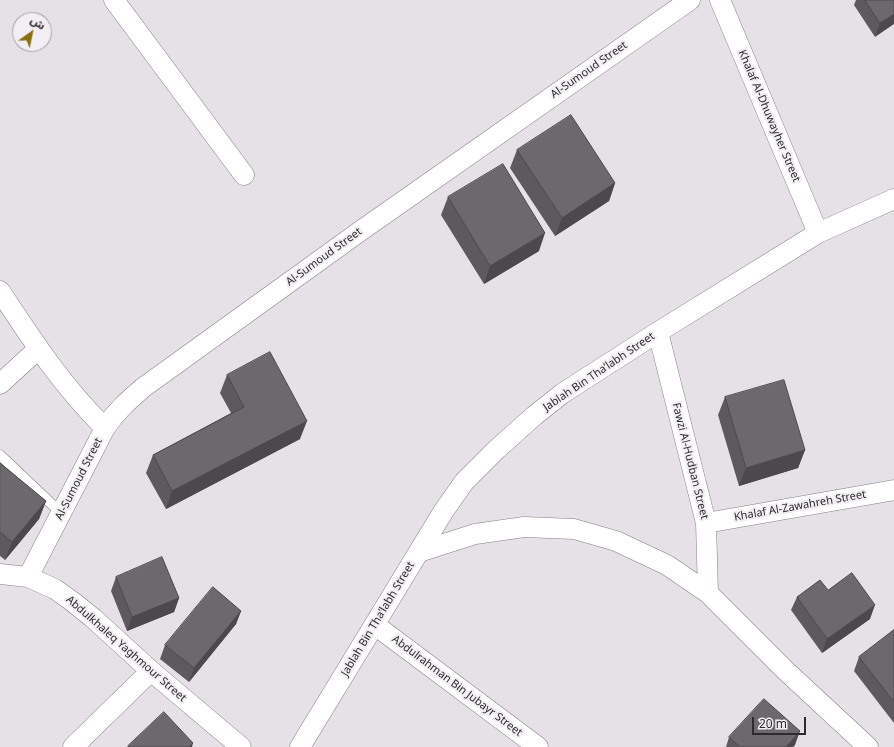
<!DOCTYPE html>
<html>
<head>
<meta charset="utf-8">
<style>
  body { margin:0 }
  #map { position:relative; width:894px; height:747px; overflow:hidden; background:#e5e1e6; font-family:"Noto Sans","Noto Sans Arabic",sans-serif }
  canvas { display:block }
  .north { position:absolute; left:12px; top:12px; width:40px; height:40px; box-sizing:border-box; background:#f2eef3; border:1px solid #a3a0a4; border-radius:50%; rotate:33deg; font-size:11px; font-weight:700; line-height:16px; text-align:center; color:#2c2b2d }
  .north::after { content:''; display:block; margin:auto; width:14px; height:18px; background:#8a6f11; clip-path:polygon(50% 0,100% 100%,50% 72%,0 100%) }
  .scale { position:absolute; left:752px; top:717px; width:54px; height:18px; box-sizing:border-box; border:2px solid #2c2b2d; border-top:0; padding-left:5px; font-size:12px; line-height:14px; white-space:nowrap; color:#2c2b2d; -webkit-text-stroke:3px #f2eef3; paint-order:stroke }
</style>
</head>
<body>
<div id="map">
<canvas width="894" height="747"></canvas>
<div class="north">ش</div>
<div class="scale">20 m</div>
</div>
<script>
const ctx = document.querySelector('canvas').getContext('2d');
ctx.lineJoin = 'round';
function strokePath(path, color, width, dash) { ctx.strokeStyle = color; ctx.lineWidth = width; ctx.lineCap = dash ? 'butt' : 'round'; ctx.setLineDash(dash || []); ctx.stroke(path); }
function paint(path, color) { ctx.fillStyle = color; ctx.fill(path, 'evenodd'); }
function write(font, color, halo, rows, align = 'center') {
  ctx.font = font + ' "Noto Sans",sans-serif'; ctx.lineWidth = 4; ctx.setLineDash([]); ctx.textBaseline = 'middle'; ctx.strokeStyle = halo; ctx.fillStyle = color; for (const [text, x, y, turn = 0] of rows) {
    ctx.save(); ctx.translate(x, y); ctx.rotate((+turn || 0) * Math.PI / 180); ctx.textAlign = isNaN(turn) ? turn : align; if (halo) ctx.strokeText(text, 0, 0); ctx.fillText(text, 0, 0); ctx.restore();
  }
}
const service = new Path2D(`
  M 0,455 L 61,513`);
const minor = new Path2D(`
  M 114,0 L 244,175
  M 720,0 L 818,233
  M 0,291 C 32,340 64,388 105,428
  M 658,332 L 706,523 L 708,593
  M 0,384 L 38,349
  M 706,523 L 894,490
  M 419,552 L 475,534 L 524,527 L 574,529 L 616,541 L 667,565 L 708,593 L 786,671 L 868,747
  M 0,574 L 28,577 L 55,589 L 73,602 L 93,618 L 151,671 L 241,747
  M 28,577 L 105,428 C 116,411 129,400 144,387 L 359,232 L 690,0
  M 375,625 L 538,747
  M 73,747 L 151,671
  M 300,747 L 443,512 L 464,482 L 496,450 L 534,416 L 563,393 L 658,332 L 818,233 L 894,199`);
strokePath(service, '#848085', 11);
strokePath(minor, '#848085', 21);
strokePath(service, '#fff', 10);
strokePath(minor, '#fff', 20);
paint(new Path2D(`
  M 856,0 L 894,0 L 875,37 L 854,5 Z
  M 517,150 L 615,183 L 609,201 L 555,236 L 510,168 Z
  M 448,197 L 539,251 L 484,284 L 441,215 Z
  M 227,375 L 300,439 L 166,509 L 146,473 L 153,455 L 231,413 L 220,393 Z
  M 725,397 L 805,450 L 798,468 L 739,486 L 718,415 Z
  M 0,463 L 46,501 L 39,519 L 5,560 L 0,556 Z
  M 116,577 L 179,598 L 174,612 L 127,631 L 111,591 Z
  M 828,590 L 870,619 L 822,653 L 791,610 L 797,597 Z
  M 241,611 L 236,624 L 189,682 L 160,659 L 165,645 Z
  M 894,630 L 894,723 L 854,671 L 859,657 Z
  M 729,737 L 795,745 L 793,747 L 726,747 Z`), '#5d595e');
paint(new Path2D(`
  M 894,14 L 894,24 L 875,37 L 880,23 Z
  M 615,183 L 609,201 L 555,236 L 562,218 Z
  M 545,233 L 539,251 L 484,284 L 490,266 Z
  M 307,421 L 300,439 L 166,509 L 172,491 Z
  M 805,450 L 798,468 L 739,486 L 746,468 Z
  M 46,501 L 39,519 L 5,560 L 12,542 Z
  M 179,598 L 174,612 L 127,631 L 132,617 Z
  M 875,605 L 870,619 L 822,653 L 827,639 Z
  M 241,611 L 236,624 L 189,682 L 194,668 Z
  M 800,731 L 795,745 L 793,747 L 786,747 Z
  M 193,743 L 192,747 L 189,747 Z`), '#4c494c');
const building = new Path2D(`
  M 865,0 L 894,0 L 894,14 L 880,23 Z
  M 571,115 L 615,183 L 562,218 L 517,150 Z
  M 503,164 L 545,233 L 490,266 L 448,197 Z
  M 270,352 L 307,421 L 172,491 L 153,455 L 244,407 L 227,375 Z
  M 784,380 L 805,450 L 746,468 L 725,397 Z
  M 0,463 L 46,501 L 12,542 L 0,532 Z
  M 162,557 L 179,598 L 132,617 L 116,577 Z
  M 852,573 L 875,605 L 827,639 L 797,597 L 820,580 L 828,590 Z
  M 213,587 L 241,611 L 194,668 L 165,645 Z
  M 894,630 L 894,702 L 859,657 Z
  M 764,699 L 800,731 L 786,747 L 740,747 L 729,737 Z
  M 164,712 L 193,743 L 189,747 L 128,747 L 128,746 Z`);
paint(building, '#6c686d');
strokePath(building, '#4c494c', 1);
write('11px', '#2c2b2d', '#f2eef3', [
  ["Al-Sumoud Street",589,70,-35],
  ["Khalaf Al-Dhuwayher Street",769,116,67],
  ["Al-Sumoud Street",324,257,-36],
  ["Jablah Bin Tha’labh Street",599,372,-34],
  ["Fawzi Al-Hudban Street",690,461,76],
  ["Al-Sumoud Street",79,479,-63],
  ["Khalaf Al-Zawahreh Street",800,506,-10],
  ["Jablah Bin Tha’labh Street",378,619,-59],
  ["Abdulkhaleq Yaghmour Street",126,649,41],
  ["Abdulrahman Bin Jubayr Street",457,686,37]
]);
</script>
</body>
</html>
